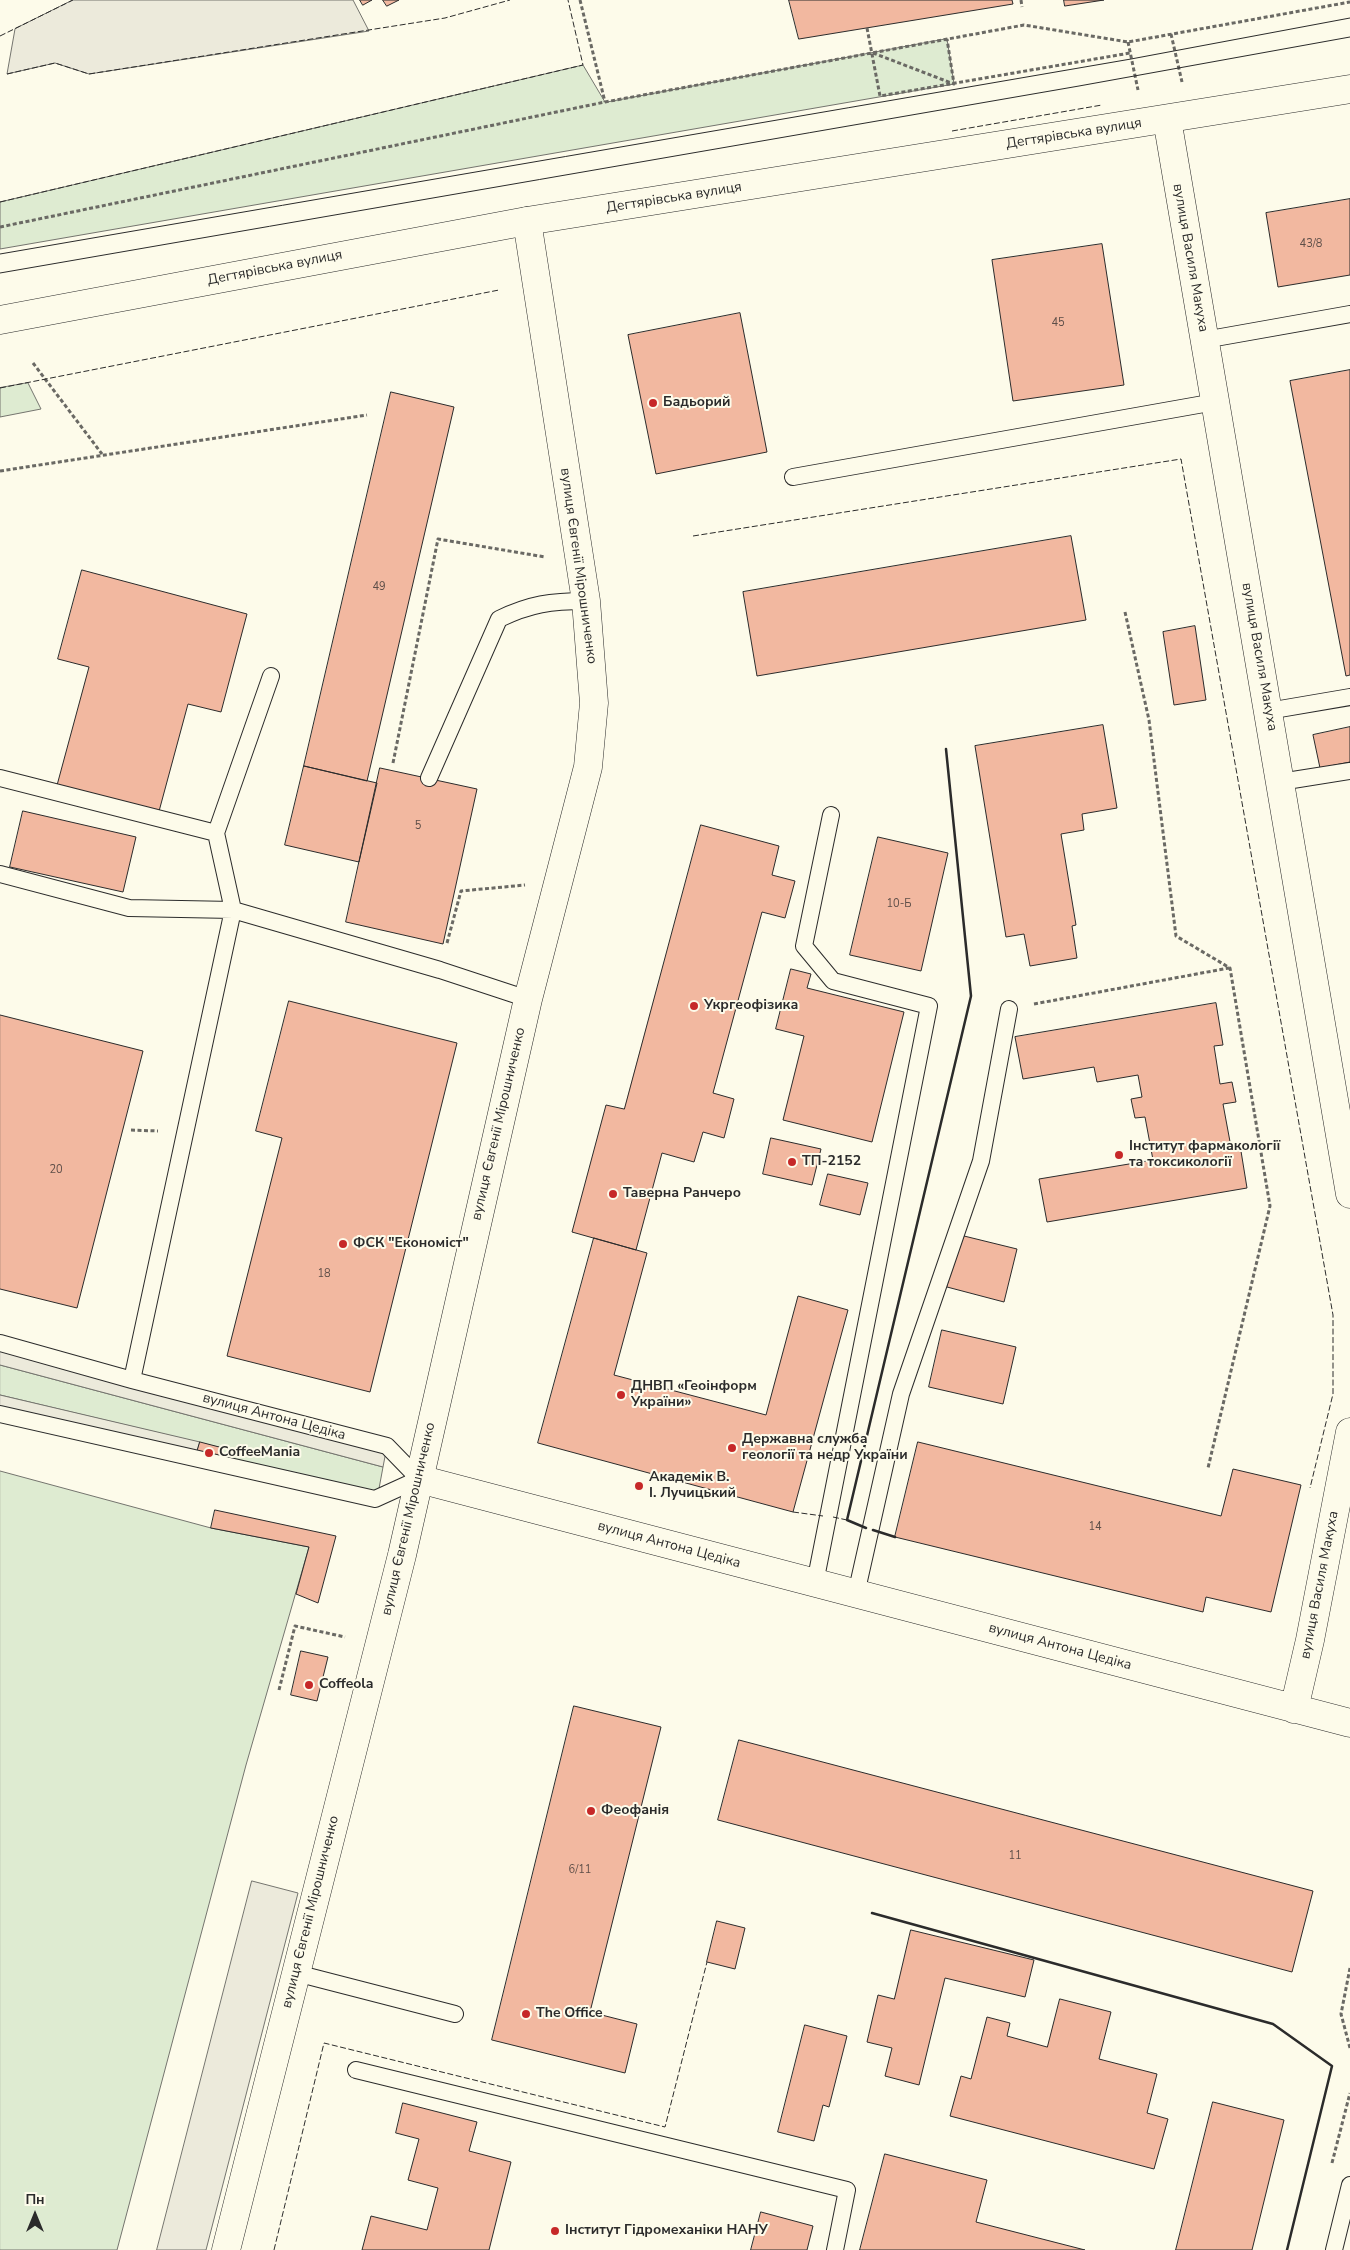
<!DOCTYPE html>
<html>
<head>
<meta charset="utf-8">
<style>
  body { margin:0 }
  #map { position:relative; width:1350px; height:2250px; overflow:hidden; background:#fdfbea; font-family:"Nunito Sans",sans-serif }
  canvas { display:block }
  .north { position:absolute; left:10px; top:2190px; width:50px; height:50px; -webkit-text-stroke:4px #fdfbea; paint-order:stroke; rotate:0deg; font-size:14px; font-weight:700; line-height:20px; text-align:center; color:#2b2b2b }
  .north::after { content:''; display:block; margin:auto; width:18px; height:22px; background:#2b2b2b; clip-path:polygon(50% 0,100% 100%,50% 72%,0 100%) }
</style>
</head>
<body>
<div id="map">
<canvas width="1350" height="2250"></canvas>
<div class="north">Пн</div>
</div>
<script>
const ctx = document.querySelector('canvas').getContext('2d');
ctx.lineJoin = 'round';
function paint(path, color) { ctx.fillStyle = color; ctx.fill(path, 'evenodd'); }
function strokePath(path, color, width, dash) { ctx.strokeStyle = color; ctx.lineWidth = width; ctx.lineCap = dash ? 'butt' : 'round'; ctx.setLineDash(dash || []); ctx.stroke(path); }
function write(font, color, halo, rows, align = 'center') {
  ctx.font = font + ' "Nunito Sans",sans-serif'; ctx.lineWidth = 4; ctx.setLineDash([]); ctx.textBaseline = 'middle'; ctx.strokeStyle = halo; ctx.fillStyle = color; for (const [text, x, y, turn = 0] of rows) {
    ctx.save(); ctx.translate(x, y); ctx.rotate((+turn || 0) * Math.PI / 180); ctx.textAlign = isNaN(turn) ? turn : align; if (halo) ctx.strokeText(text, 0, 0); ctx.fillText(text, 0, 0); ctx.restore();
  }
}
const green = new Path2D(`
  M 947,39 L 954,84 L 0,249 L 0,202 L 583,65 L 605,102 Z
  M 28,383 L 41,409 L 0,417 L 0,388 Z
  M 0,1365 L 383,1467 L 378,1494 L 219,1463 L 222,1448 L 0,1395 Z
  M 0,1471 L 211,1528 L 309,1547 L 246,1765 L 117,2250 L 0,2250 Z`);
paint(green, '#deebd1');
strokePath(green, '#74746e', 1);
const parking = new Path2D(`
  M 73,0 L 353,0 L 369,31 L 89,74 L 55,63 L 7,74 L 15,29 Z
  M 0,1343 L 387,1446 L 383,1467 L 0,1365 Z
  M 0,1395 L 200,1442 L 195,1459 L 0,1414 Z
  M 252,1881 L 298,1893 L 206,2250 L 157,2250 Z`);
paint(parking, '#eceadb');
strokePath(parking, '#74746e', 1);
const building = new Path2D(`
  M 360,0 L 372,0 L 363,5 Z
  M 383,0 L 399,0 L 387,6 Z
  M 789,0 L 1012,0 L 1013,4 L 799,39 Z
  M 1064,0 L 1104,0 L 1065,6 Z
  M 1350,199 L 1350,275 L 1278,287 L 1266,213 Z
  M 1102,244 L 1124,385 L 1013,401 L 992,260 Z
  M 740,313 L 767,452 L 656,474 L 628,335 Z
  M 1350,370 L 1350,675 L 1346,676 L 1290,381 Z
  M 391,392 L 454,407 L 367,781 L 304,766 Z
  M 1071,536 L 1086,620 L 757,676 L 743,592 Z
  M 82,570 L 247,614 L 221,712 L 188,704 L 158,815 L 56,789 L 89,667 L 58,659 Z
  M 1195,626 L 1206,700 L 1174,705 L 1163,632 Z
  M 1103,725 L 1117,808 L 1082,814 L 1084,830 L 1061,834 L 1076,925 L 1072,926 L 1077,958 L 1030,966 L 1024,934 L 1006,937 L 975,746 Z
  M 1350,727 L 1350,762 L 1320,768 L 1313,735 Z
  M 304,766 L 377,783 L 359,862 L 285,845 Z
  M 380,768 L 477,789 L 443,944 L 346,922 Z
  M 23,811 L 136,837 L 123,892 L 10,867 Z
  M 701,825 L 779,846 L 772,875 L 795,881 L 785,918 L 762,912 L 713,1093 L 734,1099 L 724,1138 L 703,1132 L 694,1162 L 662,1153 L 636,1250 L 572,1232 L 606,1105 L 624,1109 Z
  M 878,837 L 948,853 L 921,971 L 850,955 Z
  M 791,969 L 811,974 L 807,988 L 904,1012 L 872,1142 L 783,1120 L 804,1036 L 776,1029 Z
  M 289,1001 L 457,1043 L 370,1392 L 227,1356 L 282,1138 L 256,1131 Z
  M 1216,1003 L 1223,1045 L 1214,1046 L 1220,1084 L 1232,1082 L 1236,1102 L 1223,1104 L 1231,1147 L 1240,1145 L 1247,1188 L 1047,1222 L 1039,1179 L 1153,1160 L 1145,1117 L 1135,1118 L 1131,1099 L 1142,1097 L 1138,1075 L 1097,1082 L 1094,1067 L 1023,1079 L 1015,1037 Z
  M 0,1015 L 143,1051 L 77,1308 L 0,1289 Z
  M 771,1138 L 821,1149 L 812,1185 L 763,1174 Z
  M 828,1174 L 868,1183 L 860,1215 L 820,1205 Z
  M 960,1235 L 1017,1249 L 1004,1302 L 947,1287 Z
  M 594,1238 L 647,1253 L 614,1375 L 766,1415 L 798,1296 L 848,1310 L 793,1512 L 538,1443 Z
  M 942,1330 L 1016,1347 L 1003,1404 L 929,1387 Z
  M 200,1442 L 223,1448 L 218,1465 L 195,1459 Z
  M 918,1442 L 1221,1516 L 1233,1469 L 1301,1485 L 1271,1612 L 1206,1597 L 1203,1612 L 895,1537 Z
  M 215,1510 L 336,1536 L 318,1603 L 296,1594 L 309,1547 L 211,1528 Z
  M 301,1651 L 328,1657 L 317,1701 L 291,1695 Z
  M 574,1706 L 661,1727 L 590,2012 L 637,2024 L 625,2073 L 492,2040 Z
  M 739,1740 L 1313,1891 L 1292,1972 L 718,1820 Z
  M 717,1921 L 745,1928 L 735,1969 L 707,1962 Z
  M 911,1930 L 1034,1960 L 1025,1997 L 945,1978 L 919,2085 L 885,2076 L 892,2048 L 867,2042 L 878,1995 L 894,1999 Z
  M 1060,1999 L 1111,2012 L 1099,2059 L 1157,2074 L 1147,2113 L 1168,2119 L 1154,2169 L 950,2116 L 961,2076 L 971,2079 L 987,2017 L 1010,2023 L 1007,2036 L 1047,2047 Z
  M 805,2025 L 847,2036 L 829,2107 L 823,2105 L 814,2141 L 778,2132 Z
  M 1213,2102 L 1284,2120 L 1252,2250 L 1176,2250 Z
  M 403,2103 L 477,2122 L 469,2151 L 511,2162 L 489,2250 L 362,2250 L 371,2216 L 427,2230 L 438,2188 L 408,2180 L 419,2139 L 396,2133 Z
  M 885,2154 L 987,2180 L 976,2222 L 1085,2250 L 860,2250 Z
  M 761,2212 L 813,2226 L 807,2250 L 751,2250 Z`);
paint(building, '#f2b8a0');
strokePath(building, '#2b2b2b', 1);
const service = new Path2D(`
  M 1204,340 L 1350,314
  M 793,477 L 1215,402
  M 1268,711 L 1350,697
  M 0,778 L 216,833 L 233,910 L 132,1380
  M 429,778 L 499,619 C 530,604 551,601 586,601
  M 1280,782 L 1350,771
  M 216,833 L 271,676
  M 0,874 L 129,908 L 233,910 L 440,970 L 528,999
  M 0,1343 L 132,1380 L 387,1446 L 419,1479 L 375,1499 L 0,1414
  M 815,1583 L 929,1006 L 833,981 L 804,946 L 831,815
  M 856,1594 L 901,1394 L 981,1161 L 1009,1009
  M 296,1973 L 455,2014
  M 356,2070 L 847,2190 L 835,2250
  M 1334,2250 L 1350,2185`);
const minor = new Path2D(`
  M 1167,119 L 1350,1194
  M 419,1479 L 1350,1723
  M 1294,1709 L 1310,1640 L 1350,1432
  M 226,2250 L 402,1555 L 528,999 L 588,767 L 594,703 L 586,601 L 527,221`);
const secondary = new Path2D(`
  M 0,320 L 527,221 L 1350,89`);
strokePath(service, '#2b2b2b', 18);
strokePath(minor, '#2b2b2b', 29);
strokePath(secondary, '#2b2b2b', 29);
strokePath(new Path2D(`
  M 580,0 L 605,102
  M 1021,0 L 1022,7
  M 867,28 L 880,96 L 1130,53
  M 1171,34 L 1182,82
  M 1128,42 L 1138,90
  M 873,53 L 954,84 L 947,39
  M 0,227 L 605,102 L 1024,25 L 1128,42 L 1350,2
  M 33,363 L 102,454
  M 0,471 L 367,415
  M 1125,612 L 1149,720 L 1176,936 L 1230,968 L 1270,1206 L 1208,1468
  M 393,763 L 438,539 L 545,557
  M 447,943 L 461,891 L 525,885
  M 1034,1004 L 1229,968
  M 131,1130 L 158,1131
  M 279,1690 L 295,1626 L 345,1637
  M 1350,1968 L 1341,2014 L 1350,2048
  M 1332,2163 L 1350,2093`), '#6a6964', 3, [4, 2.5]);
strokePath(service, '#fdfbea', 16);
strokePath(minor, '#fdfbea', 28);
strokePath(secondary, '#fdfbea', 28);
strokePath(new Path2D(`
  M 0,254 L 1131,59 L 1350,18
  M 0,273 L 1079,86 L 1350,37`), '#2b2b2b', 1);
strokePath(new Path2D(`
  M 0,36 L 73,0
  M 7,74 L 55,63 L 89,74 L 445,18 L 510,0
  M 952,131 L 1102,105
  M 0,202 L 583,65 L 568,0
  M 0,388 L 499,290
  M 693,536 L 1181,459 L 1333,1315 L 1333,1394 L 1310,1488
  M 793,1512 L 823,1516
  M 833,1517 L 847,1520
  M 274,2250 L 324,2043 L 665,2127 L 707,1962`), '#2b2b2b', 1, [6, 2.5]);
strokePath(new Path2D(`
  M 866,1528 L 847,1520 L 971,996 L 946,749
  M 873,1530 L 895,1537
  M 872,1913 L 1273,2024 L 1332,2066 L 1287,2250`), '#2b2b2b', 2.5);
for (const [x, y, r, color] of [
  [653,403,5,"#c62828"],
  [694,1006,5,"#c62828"],
  [1119,1155,5,"#c62828"],
  [792,1162,5,"#c62828"],
  [613,1194,5,"#c62828"],
  [343,1244,5,"#c62828"],
  [621,1395,5,"#c62828"],
  [732,1448,5,"#c62828"],
  [209,1453,5,"#c62828"],
  [639,1486,5,"#c62828"],
  [309,1685,5,"#c62828"],
  [591,1811,5,"#c62828"],
  [526,2014,5,"#c62828"],
  [555,2231,5,"#c62828"]
]) { const dot = new Path2D(); dot.arc(x, y, r, 0, 2 * Math.PI); ctx.fillStyle = color; ctx.fill(dot); strokePath(dot, '#fdfbea', 2); }
write('11px', '#5d4e48', null, [
  ["43/8",1311,244],
  ["45",1058,323],
  ["49",379,587],
  ["5",418,826],
  ["10-Б",899,904],
  ["20",56,1170],
  ["18",324,1274],
  ["14",1095,1527],
  ["11",1015,1856],
  ["6/11",580,1870]
]);
write('14px', '#2b2b2b', '#fdfbea', [
  ["Дегтярівська вулиця",1074,134,-9],
  ["Дегтярівська вулиця",674,198,-9],
  ["вулиця Василя Макуха",1190,258,80],
  ["Дегтярівська вулиця",275,268,-11],
  ["вулиця Євгенії Мірошниченко",578,566,82],
  ["вулиця Василя Макуха",1259,657,80],
  ["вулиця Євгенії Мірошниченко",499,1124,-77],
  ["вулиця Антона Цедіка",274,1417,15],
  ["вулиця Євгенії Мірошниченко",409,1519,-77],
  ["вулиця Антона Цедіка",669,1545,15],
  ["вулиця Василя Макуха",1320,1585,-79],
  ["вулиця Антона Цедіка",1060,1647,15],
  ["вулиця Євгенії Мірошниченко",311,1912,-76]
]);
write('bold 14px', '#2b2b2b', '#fdfbea', [
  ["Бадьорий",663,403],
  ["Укргеофізика",704,1006],
  ["Інститут фармакології",1129,1147],
  ["та токсикології",1129,1163],
  ["ТП-2152",802,1162],
  ["Таверна Ранчеро",623,1194],
  ["ФСК \"Економіст\"",353,1244],
  ["ДНВП «Геоінформ",631,1387],
  ["України»",631,1403],
  ["Державна служба",742,1440],
  ["геології та недр України",742,1456],
  ["CoffeeMania",219,1453],
  ["Академік В.",649,1478],
  ["І. Лучицький",649,1494],
  ["Coffeola",319,1685],
  ["Феофанія",601,1811],
  ["The Office",536,2014],
  ["Інститут Гідромеханіки НАНУ",565,2231]
], 'left');
</script>
</body>
</html>
